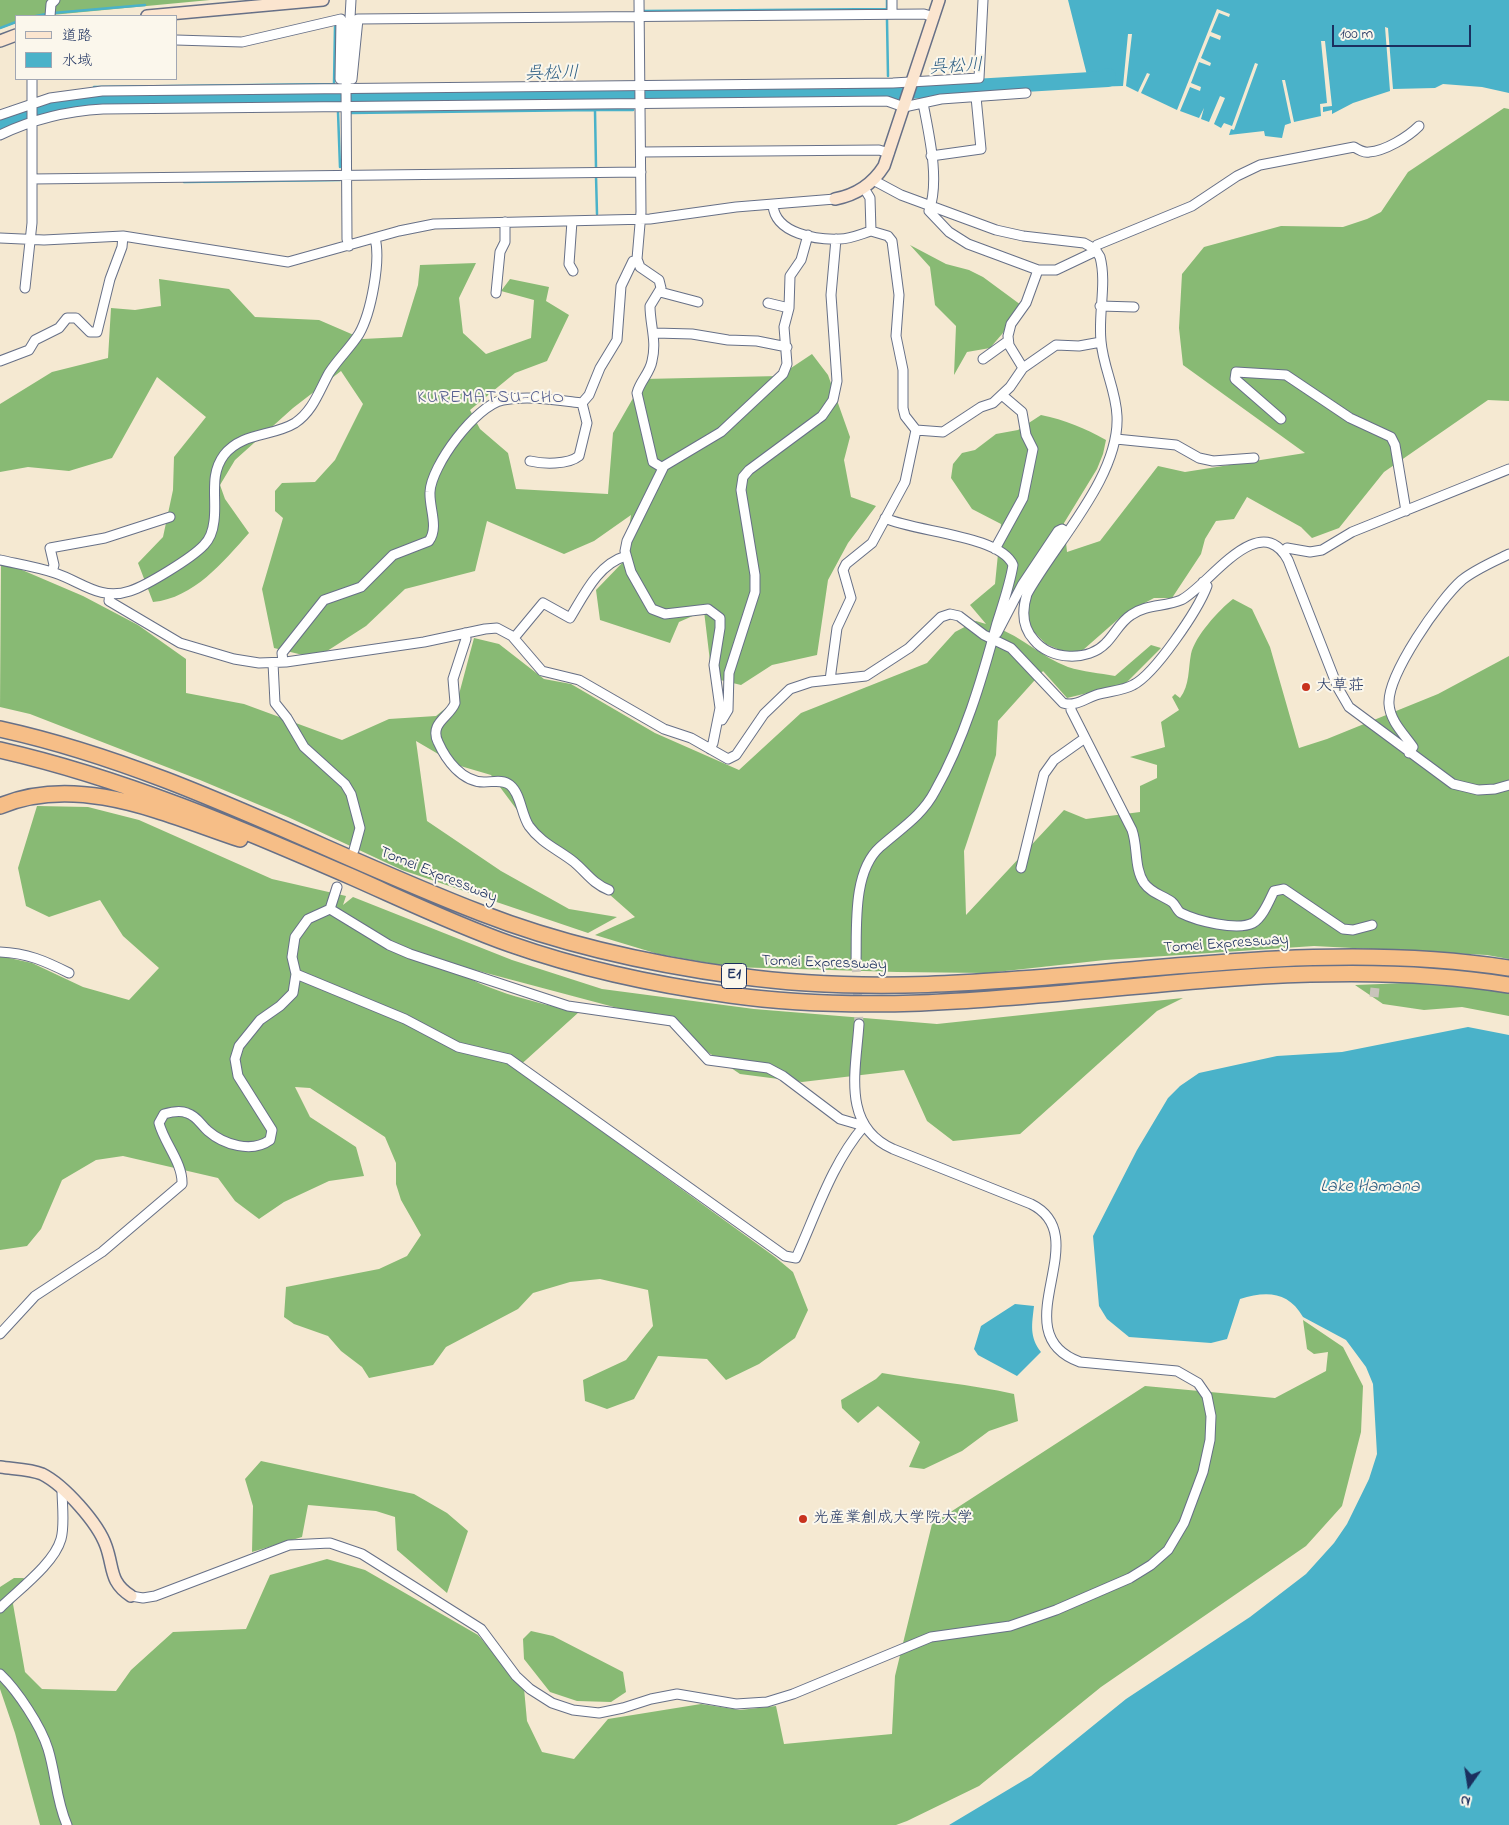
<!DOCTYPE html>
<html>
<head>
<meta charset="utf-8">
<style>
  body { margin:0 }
  #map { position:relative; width:1509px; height:1825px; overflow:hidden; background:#f5e9d2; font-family:"Indie Flower","Klee One",sans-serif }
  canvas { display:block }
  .legend { position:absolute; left:15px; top:15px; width:162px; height:65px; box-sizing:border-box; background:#fbf7ec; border:1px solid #a1a7b3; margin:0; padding:6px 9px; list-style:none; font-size:15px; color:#1b2f5e }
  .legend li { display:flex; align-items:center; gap:10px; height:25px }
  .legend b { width:25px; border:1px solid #a1a7b3 }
  .north { position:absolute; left:1444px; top:1760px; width:50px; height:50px; -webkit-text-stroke:4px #fbf7ec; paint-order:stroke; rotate:193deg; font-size:14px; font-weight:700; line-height:20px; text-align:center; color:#1b2f5e }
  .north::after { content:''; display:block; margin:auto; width:18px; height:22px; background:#1b2f5e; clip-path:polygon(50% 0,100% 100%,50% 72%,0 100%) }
  .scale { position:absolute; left:1332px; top:25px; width:139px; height:22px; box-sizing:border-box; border:2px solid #1b2f5e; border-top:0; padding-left:6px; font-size:15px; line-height:18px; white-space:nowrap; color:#1b2f5e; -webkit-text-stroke:4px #fbf7ec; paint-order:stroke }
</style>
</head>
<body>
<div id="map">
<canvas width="1509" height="1825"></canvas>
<ul class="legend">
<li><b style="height:6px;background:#fbe5cf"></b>道路</li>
<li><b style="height:14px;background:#4ab2c9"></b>水域</li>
</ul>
<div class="north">N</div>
<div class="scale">100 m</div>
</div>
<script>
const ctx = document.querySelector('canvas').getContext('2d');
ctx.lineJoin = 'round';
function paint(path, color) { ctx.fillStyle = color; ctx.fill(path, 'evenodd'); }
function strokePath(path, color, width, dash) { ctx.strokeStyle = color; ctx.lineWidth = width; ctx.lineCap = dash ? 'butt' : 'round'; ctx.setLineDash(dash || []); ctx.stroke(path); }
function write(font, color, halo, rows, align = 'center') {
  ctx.font = font + ' "Indie Flower","Klee One",sans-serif'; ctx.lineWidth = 4; ctx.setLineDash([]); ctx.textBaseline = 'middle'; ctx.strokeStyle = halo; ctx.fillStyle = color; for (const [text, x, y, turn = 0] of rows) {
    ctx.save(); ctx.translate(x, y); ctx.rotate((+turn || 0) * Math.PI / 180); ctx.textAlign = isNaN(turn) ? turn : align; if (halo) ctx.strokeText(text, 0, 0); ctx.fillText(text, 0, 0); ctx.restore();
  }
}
paint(new Path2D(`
  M 0,0 L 210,0 L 41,16 L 16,16 L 16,23 L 0,29 Z
  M 1504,108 L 1509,109 L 1509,401 L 1488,400 L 1384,472 L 1339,528 L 1312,538 L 1301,527 L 1247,497 L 1234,519 L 1216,521 L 1205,539 L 1201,554 L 1172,598 L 1154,598 L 1124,614 L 1083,650 L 1069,654 L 1046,644 L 1029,627 L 1025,594 L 995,627 C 1023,637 1041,657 1068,667 C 1083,672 1100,673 1115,676 L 1151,645 L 1161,648 L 1125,684 L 1067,698 L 1043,671 L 998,721 L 996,755 L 964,851 L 966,915 L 1064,810 L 1086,819 L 1140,812 L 1140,786 L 1157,778 L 1157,765 L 1130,757 L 1165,747 L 1161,722 L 1179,710 L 1172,697 L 1175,694 L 1180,698 C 1190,685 1188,669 1191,654 C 1195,636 1219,610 1233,599 L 1252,609 L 1270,647 L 1299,748 L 1327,739 L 1438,694 L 1509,656 L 1509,959 L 1487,955 L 1314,946 L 1105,960 L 987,973 L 897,972 L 731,967 L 658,954 L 595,935 L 635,917 L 523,818 L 491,775 L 457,765 L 416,741 L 427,821 L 501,871 L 569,909 L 617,917 L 588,933 L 402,870 L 288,817 L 200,780 L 30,714 L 0,707 L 1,561 L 83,596 L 138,625 L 186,659 L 186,693 L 244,704 L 342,740 L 389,719 L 436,716 L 458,698 L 474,638 L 499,644 L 544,679 L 571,684 L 655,733 L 739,770 L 801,713 L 927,663 L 955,632 L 976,621 L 986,624 L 970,605 L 995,584 L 1001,524 L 972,509 L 951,478 L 953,464 L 962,453 L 975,450 L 996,434 L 1018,430 L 1041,415 C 1065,420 1085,428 1106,440 L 1103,454 L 1097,469 L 1064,523 L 1067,552 L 1100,541 L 1158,466 L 1185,472 L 1305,453 L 1183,365 L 1179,328 L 1182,274 L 1204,247 L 1281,226 L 1343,227 L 1367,219 L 1381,212 L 1408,172 Z
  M 910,245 L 946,264 L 969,270 L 983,277 L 1021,305 L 1021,312 L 990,348 L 967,352 L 954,375 L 956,326 L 935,305 L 930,267 Z
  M 476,263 L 459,298 L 463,333 L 486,354 L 531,338 L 534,300 L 501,291 L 510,279 L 549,287 L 546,301 L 569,315 L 547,361 L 515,373 L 470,410 L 480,429 L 508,453 L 516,489 L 608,494 L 613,433 L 644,379 L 779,376 L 812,354 L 828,375 L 850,437 L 844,460 L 851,497 L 876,506 L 848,543 L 828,580 L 817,655 L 772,665 L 741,685 L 712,678 L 704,611 L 679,622 L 670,643 L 600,620 L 596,590 L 624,561 L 631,515 L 594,541 L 564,554 L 487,521 L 475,571 L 405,589 L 366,626 L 324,653 L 307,656 L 274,648 L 262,589 L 283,518 L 275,511 L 275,491 L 282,483 L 315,482 L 335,460 L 363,404 L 341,371 L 293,408 L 235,460 L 220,485 L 225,499 L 249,533 C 223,562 194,598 153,602 L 138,563 L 163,537 L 173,490 L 174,457 L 206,417 L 157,377 L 112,458 L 69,471 L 28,467 L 0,472 L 0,404 L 52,372 L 108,358 L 111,308 L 135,310 L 161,306 L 159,279 L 229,289 L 255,317 L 319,320 L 363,339 L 402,337 L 418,285 L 420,265 Z
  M 37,806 L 88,807 L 139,820 L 272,879 L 346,896 L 343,905 L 353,897 L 512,960 L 602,989 L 754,1009 L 937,1024 L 1183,998 L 1157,1011 L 1020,1134 L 953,1141 L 927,1121 L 904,1070 L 802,1082 L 740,1074 L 659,1019 L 441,961 C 479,990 533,1002 579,1012 L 516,1069 L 775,1257 L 793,1272 L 808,1310 L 795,1338 L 759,1364 L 726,1380 L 707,1359 L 658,1356 L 634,1399 L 607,1409 L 585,1401 L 583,1380 L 626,1360 L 653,1326 L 648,1290 L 600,1279 L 570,1282 L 533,1293 L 518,1309 L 446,1347 L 433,1365 L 369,1378 L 362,1367 L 341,1351 L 328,1336 L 294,1324 L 284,1317 L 286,1287 L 379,1269 L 407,1256 L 421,1235 L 401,1200 L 396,1184 L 396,1163 L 385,1137 L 310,1088 L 295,1087 L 310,1117 L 356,1147 L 364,1176 L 329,1181 L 284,1202 L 259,1219 L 235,1201 L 218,1178 L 123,1156 L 96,1160 L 62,1180 L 41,1229 L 27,1246 L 0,1250 L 0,956 L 32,963 L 83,987 L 129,1000 L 159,968 L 123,936 L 100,900 L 49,917 L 26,906 L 18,868 Z
  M 1433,982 L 1509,993 L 1509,1016 L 1462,1007 L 1424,1010 L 1383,1004 L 1355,985 Z
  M 1303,1320 L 1343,1347 L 1363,1386 L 1361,1432 L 1342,1506 L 1306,1546 L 1101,1687 L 979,1786 L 907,1821 L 896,1825 L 40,1825 L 15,1733 L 0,1689 L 0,1587 L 14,1578 L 24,1578 L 13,1604 L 25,1672 L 42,1689 L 116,1691 L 131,1670 L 173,1632 L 246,1629 L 270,1575 L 327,1559 L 365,1570 L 478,1635 L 524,1688 L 527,1721 L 542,1752 L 574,1759 L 608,1719 L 701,1704 L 740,1710 L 776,1706 L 784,1744 L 892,1734 L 895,1676 L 932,1524 L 1145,1386 L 1275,1398 L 1326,1371 L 1328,1352 L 1314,1354 L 1307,1349 Z
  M 882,1373 C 926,1381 970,1384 1014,1394 L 1018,1421 L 989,1431 L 962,1451 L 924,1469 L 909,1467 L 920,1442 L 878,1406 L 858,1423 L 842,1408 L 841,1400 L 876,1379 Z
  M 261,1461 L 414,1494 L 447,1513 L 468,1531 L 447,1593 L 397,1550 L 395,1517 L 376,1511 L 308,1505 L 302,1537 L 252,1552 L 253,1506 L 245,1479 Z
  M 531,1631 L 553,1636 L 623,1672 L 626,1692 L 611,1702 L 577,1701 L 550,1692 L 524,1659 L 523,1639 Z`), '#88ba74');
paint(new Path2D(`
  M 1068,0 L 1509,0 L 1509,93 L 1482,87 L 1443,84 L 1435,88 L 1393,89 L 1388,28 L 1385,27 L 1390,91 L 1353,103 L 1332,114 L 1332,110 L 1323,112 L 1323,107 L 1332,106 L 1325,41 L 1321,41 L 1327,103 L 1320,104 L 1321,116 L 1294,122 L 1285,80 L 1282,80 L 1291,123 L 1285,125 L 1282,138 L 1265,136 L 1264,131 L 1229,135 L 1231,129 L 1234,130 L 1258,64 L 1255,63 L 1232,126 L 1224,123 L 1221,128 L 1214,124 L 1225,98 L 1220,96 L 1209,122 L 1201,119 L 1204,108 L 1199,118 L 1180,111 L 1190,87 L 1200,91 L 1201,87 L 1191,83 L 1199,62 L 1210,66 L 1211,63 L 1201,58 L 1210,36 L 1220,40 L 1221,36 L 1211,32 L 1219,13 L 1229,17 L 1230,14 L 1217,9 L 1177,110 L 1141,93 L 1150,74 L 1147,73 L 1138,92 L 1126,86 L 1132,34 L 1128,34 L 1123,86 L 1090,87 Z
  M 1468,1027 L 1509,1035 L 1509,1825 L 949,1825 L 1031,1776 L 1126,1699 L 1250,1617 L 1306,1574 L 1334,1543 L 1347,1524 L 1369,1479 L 1377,1454 L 1373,1384 L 1366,1367 L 1346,1340 L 1303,1317 C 1288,1291 1266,1291 1240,1299 L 1227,1339 L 1211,1343 L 1129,1337 L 1107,1319 L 1099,1306 L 1093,1236 L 1137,1150 L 1168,1098 L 1180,1086 L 1199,1073 L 1277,1056 L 1342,1052 Z
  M 1015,1304 L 1034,1306 C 1032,1324 1029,1337 1041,1352 L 1017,1376 L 978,1355 L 974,1349 L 981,1326 Z`), '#4ab2c9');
strokePath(new Path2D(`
  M 887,0 L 887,8
  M 644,11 L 887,9
  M 53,13 L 145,5
  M 36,16 L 46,14
  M 887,20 L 888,76
  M 0,28 L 16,22
  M 334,84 L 335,27
  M 888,86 L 888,92
  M 94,87 L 334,84
  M 334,91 L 334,98
  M 595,95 L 595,101
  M 338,98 L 338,104
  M 596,110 L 633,110
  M 595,111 L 596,167
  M 338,112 L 340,167
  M 350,113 L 594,110
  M 596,176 L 597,214
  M 184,182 L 340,180`), '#4ab2c9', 2.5);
strokePath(new Path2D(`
  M 0,125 L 52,107 L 103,100 L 891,92 L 1108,79 L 1108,76`), '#4ab2c9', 16);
strokePath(new Path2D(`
  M 856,963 L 859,1024
  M 1374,997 L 1375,988`), '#c9c4bb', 9, [9, 4.5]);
const street = new Path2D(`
  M 639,0 L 641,212 L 637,259 L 640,267 L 659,280 L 661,288 L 650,306 C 650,325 657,341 652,361 C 650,373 640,381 637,393 L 653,462 L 663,468
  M 892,0 L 892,14
  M 50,16 L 51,4 L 55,0
  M 176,40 L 242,42 L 341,19 L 340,79 L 352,79 L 358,19 L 924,14 L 934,17
  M 923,103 C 929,135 940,180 929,211 L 949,232 L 968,244 L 1038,270 L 1056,270 L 1096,251
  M 0,115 L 50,98 L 102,91 L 893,83 L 979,78 L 983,0
  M 0,135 C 33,119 67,111 103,109 L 887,101 L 904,107 L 941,99 L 1026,93
  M 641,152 L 879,150 L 889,153
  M 931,156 L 981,149 L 976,97
  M 32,179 L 641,172
  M 873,180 L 901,195 L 996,230 L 1023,236 L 1084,243 L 1095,249 L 1100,257 C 1107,283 1098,314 1101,341 C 1103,367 1116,390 1117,416 C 1120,476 1056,542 1027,594 C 1022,610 1022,627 1034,640 C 1050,660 1088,662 1106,643 C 1115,634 1120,622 1131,615 C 1146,604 1165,607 1181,600 C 1208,587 1259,507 1288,560 L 1338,688 L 1349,707 L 1453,784 L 1478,790 L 1495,789 L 1509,785
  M 864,188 L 870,198 L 871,231 L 888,236 L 892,241 L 899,295 L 896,336 L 903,370 L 903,408 L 905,416 L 916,430 L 943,432 L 981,407 L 993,403 L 1010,387 L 1023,368 L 1009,345 L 1008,336 L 1011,324 L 1026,303 L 1038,270
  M 773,205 C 775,234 817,240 840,239 C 850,239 861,234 871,231
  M 572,221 L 569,264 L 573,271
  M 0,238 L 44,240 L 123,236 L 288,262 L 399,231 L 434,224 L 650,219 L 736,207 L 835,199
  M 349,246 L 347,239 L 346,88 L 351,0
  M 1094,249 L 1097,245 L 1192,206 L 1237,176 L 1260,165 L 1354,147 C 1359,150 1364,153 1369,152 C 1385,151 1408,137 1419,126
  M 25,288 L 32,223 L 32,79
  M 660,292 L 698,302
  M 496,293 L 500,252 L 505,242 L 505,222
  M 768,303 L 789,308
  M 1100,306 L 1134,307
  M 655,333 L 692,334 L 728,340 L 757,341 L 787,347
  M 983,359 L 1008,341
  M 0,361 L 29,350 L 35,340 L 59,328 L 67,318 L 76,318 L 90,332 L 97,332 L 110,279 L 122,247 L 123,236
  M 1023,368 L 1056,345 L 1079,346 L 1101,342
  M 582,403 L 589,395 L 600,368 L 617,340 L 621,286 L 633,261 L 637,260
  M 1281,419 L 1235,379 L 1236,372 L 1286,375 L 1350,418 L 1391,437 L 1395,445 L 1406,511
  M 1116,439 L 1176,445 L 1199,458 L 1213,461 L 1254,458
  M 530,461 C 543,464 568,465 579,456 L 587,423 L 582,403
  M 995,549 L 1023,498 L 1033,449 L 1026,435 L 1022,412 L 1002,395
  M 1283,552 L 1287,548 L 1310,552 L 1322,550 L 1352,532 L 1509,469
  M 0,560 C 18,564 37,567 55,573 C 82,582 100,601 130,591 C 146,586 192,558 204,545 C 210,539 213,530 214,521 C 217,498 209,475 224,455 C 242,432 272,437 295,423 C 313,411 319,391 329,373 C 338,359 350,348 359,334 C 371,313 381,261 375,238
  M 52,572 L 54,565 L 50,548 L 105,538 L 170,517
  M 110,594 L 109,601 L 180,643 L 234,659 L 259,663 L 286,662 L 424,642 L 485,629 L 497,628 L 512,636 L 542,671 L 579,680 L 664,729 L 691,738 L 728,759 L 736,755 L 764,714 L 790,689 L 811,682 L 866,676 L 909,648 L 941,617 L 950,614 L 959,616 L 984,635 L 1011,648 L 1063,703 C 1075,707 1084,699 1096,695 C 1108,691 1122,691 1133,685 C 1155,674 1198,610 1207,586 L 1203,582
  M 465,633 L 466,639 L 453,679 L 455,703 C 450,717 429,723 438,742 C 446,760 462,782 484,782 C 493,782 503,779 510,785 C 521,794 521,814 529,826 C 541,843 559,850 574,862 C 586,872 593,884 609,890
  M 997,633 L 1022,585 L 1058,531 L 1062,529 L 1067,532
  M 514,638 L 543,603 L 570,618 C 584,595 598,564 626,556
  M 283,662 L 282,653 L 324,600 L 361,587 L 393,555 L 429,541 C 439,527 429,508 430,492 C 431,466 476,405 503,400 C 528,395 557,400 582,403
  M 273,663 L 275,703 L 287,718 L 304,747 L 345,784 L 351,794 L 360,828 L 354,850
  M 830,680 L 837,628 L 851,598 L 843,570 L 846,564 L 872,543 L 905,482 L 916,430
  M 1071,704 L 1071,710 L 1132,830 C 1138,847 1134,868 1144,883 C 1151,893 1162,895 1172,902 C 1176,905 1177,911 1181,913 C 1197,921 1237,931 1253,923 C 1263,917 1269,901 1274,891 L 1284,889 L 1343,929 L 1353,930 L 1372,925
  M 718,719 L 722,720 L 728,710 L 729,673 L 755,592 L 755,575 L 741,490 L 743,477 L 749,470 L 822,416 L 833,400 L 837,381 L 831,295 L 836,239
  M 710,749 L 713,743 L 720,708 L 714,665 L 720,628 L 720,618 L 708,609 L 665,614 L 652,609 L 631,572 L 625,551 L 627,541 L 664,466 L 721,432 L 783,374 L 787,364 L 784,327 L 789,308 L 790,276 L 801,260 L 808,235
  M 1409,753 L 1413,747 C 1404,734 1390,721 1389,704 C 1387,675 1440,599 1462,580 C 1476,569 1493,562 1509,554
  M 1021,868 L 1044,774 L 1054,760 L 1085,738
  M 0,952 C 27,953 45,961 69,973
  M 856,963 C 857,928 852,872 880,847 C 900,829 922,816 935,791 C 964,740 982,679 997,623 C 1003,604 1010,584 1013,565 C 1000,535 914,532 885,518
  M 296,974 L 405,1019 L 458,1047 L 509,1059 L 785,1256 L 796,1258 C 816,1214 832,1163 864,1126 L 840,1119 L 783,1076 L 768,1068 L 708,1060 L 672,1021 L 568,1006 L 410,954 L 389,945 L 330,909
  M 0,1334 L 35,1296 L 102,1252 L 182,1184 C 183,1163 164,1143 159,1123 L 164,1114 C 171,1112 180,1110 187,1113 C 197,1116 201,1125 208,1131 C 224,1145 252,1153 270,1140 L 272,1130 L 238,1076 L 235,1059 L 239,1046 L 260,1020 L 280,1006 L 293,993 L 296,974 L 292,957 L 295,937 L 308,919 L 330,909 L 337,887
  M 131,1596 L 143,1598 L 155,1596 L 289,1545 L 330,1543 L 362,1554 L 481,1629 L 516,1676 L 530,1689 L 552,1703 L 573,1710 L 599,1713 L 623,1708 L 651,1699 L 677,1694 L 736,1704 L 767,1702 L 793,1694 L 931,1637 L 1010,1626 L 1056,1610 L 1130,1578 L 1151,1565 L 1168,1550 L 1184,1523 L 1203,1472 L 1210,1440 L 1211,1416 L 1207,1396 L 1198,1383 L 1177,1371 L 1080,1362 C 1000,1333 1098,1237 1031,1204 L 893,1149 C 841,1126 856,1070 859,1024
  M 0,1608 C 18,1590 54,1564 61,1539 C 65,1525 62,1504 62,1489
  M 0,1674 C 17,1690 41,1726 48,1749 C 56,1775 56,1800 67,1825`);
const secondary = new Path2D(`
  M 147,16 L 323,0
  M 0,41 L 16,35
  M 835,199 C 856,195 872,185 884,166 L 939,0
  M 0,1467 C 13,1469 30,1469 42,1474 C 64,1485 98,1523 106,1546 C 114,1568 109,1582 131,1596`);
const highway = new Path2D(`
  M 0,729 C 169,766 320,851 481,913 C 563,945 650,964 738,976 C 995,1012 1252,928 1509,968
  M 0,750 C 123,778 237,827 352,877 C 404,900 456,925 510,944 C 581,969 656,985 730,995 C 990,1031 1250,943 1509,985
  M 0,806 C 79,773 165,814 240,839`);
strokePath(street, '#677087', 11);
strokePath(secondary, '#677087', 14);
strokePath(highway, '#677087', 18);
strokePath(street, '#fff', 9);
strokePath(secondary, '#fbe5cf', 11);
strokePath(highway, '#f6be87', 15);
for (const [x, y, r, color] of [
  [1306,687,5,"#c8321e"],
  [803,1519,5,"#c8321e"]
]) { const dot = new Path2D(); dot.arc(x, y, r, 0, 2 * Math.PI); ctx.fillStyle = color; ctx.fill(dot); strokePath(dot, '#fbf7ec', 2); }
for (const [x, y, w] of [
  [734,976,25]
]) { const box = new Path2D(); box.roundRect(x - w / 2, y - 12.5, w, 25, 4); ctx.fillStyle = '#fbf7ec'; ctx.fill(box); strokePath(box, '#1b2f5e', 1); }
write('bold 15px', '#1b2f5e', null, [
  ["E1",734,976]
]);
write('16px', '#1b2f5e', '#fbf7ec', [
  ["大草荘",1316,687],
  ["光産業創成大学院大学",813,1519]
], 'left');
write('16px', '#1b2f5e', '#fbf7ec', [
  ["Tomei Expressway",438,876,22],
  ["Tomei Expressway",1226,945,-4],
  ["Tomei Expressway",824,964,2]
]);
write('italic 18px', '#2b5d83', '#fbf7ec', [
  ["呉松川",956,68,-3],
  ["呉松川",552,75,-1],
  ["Lake Hamana",1370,1188]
]);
ctx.letterSpacing = '1px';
write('18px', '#555f90', '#fbf7ec', [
  ["KUREMATSU-CHO",491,399]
]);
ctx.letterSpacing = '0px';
</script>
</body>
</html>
